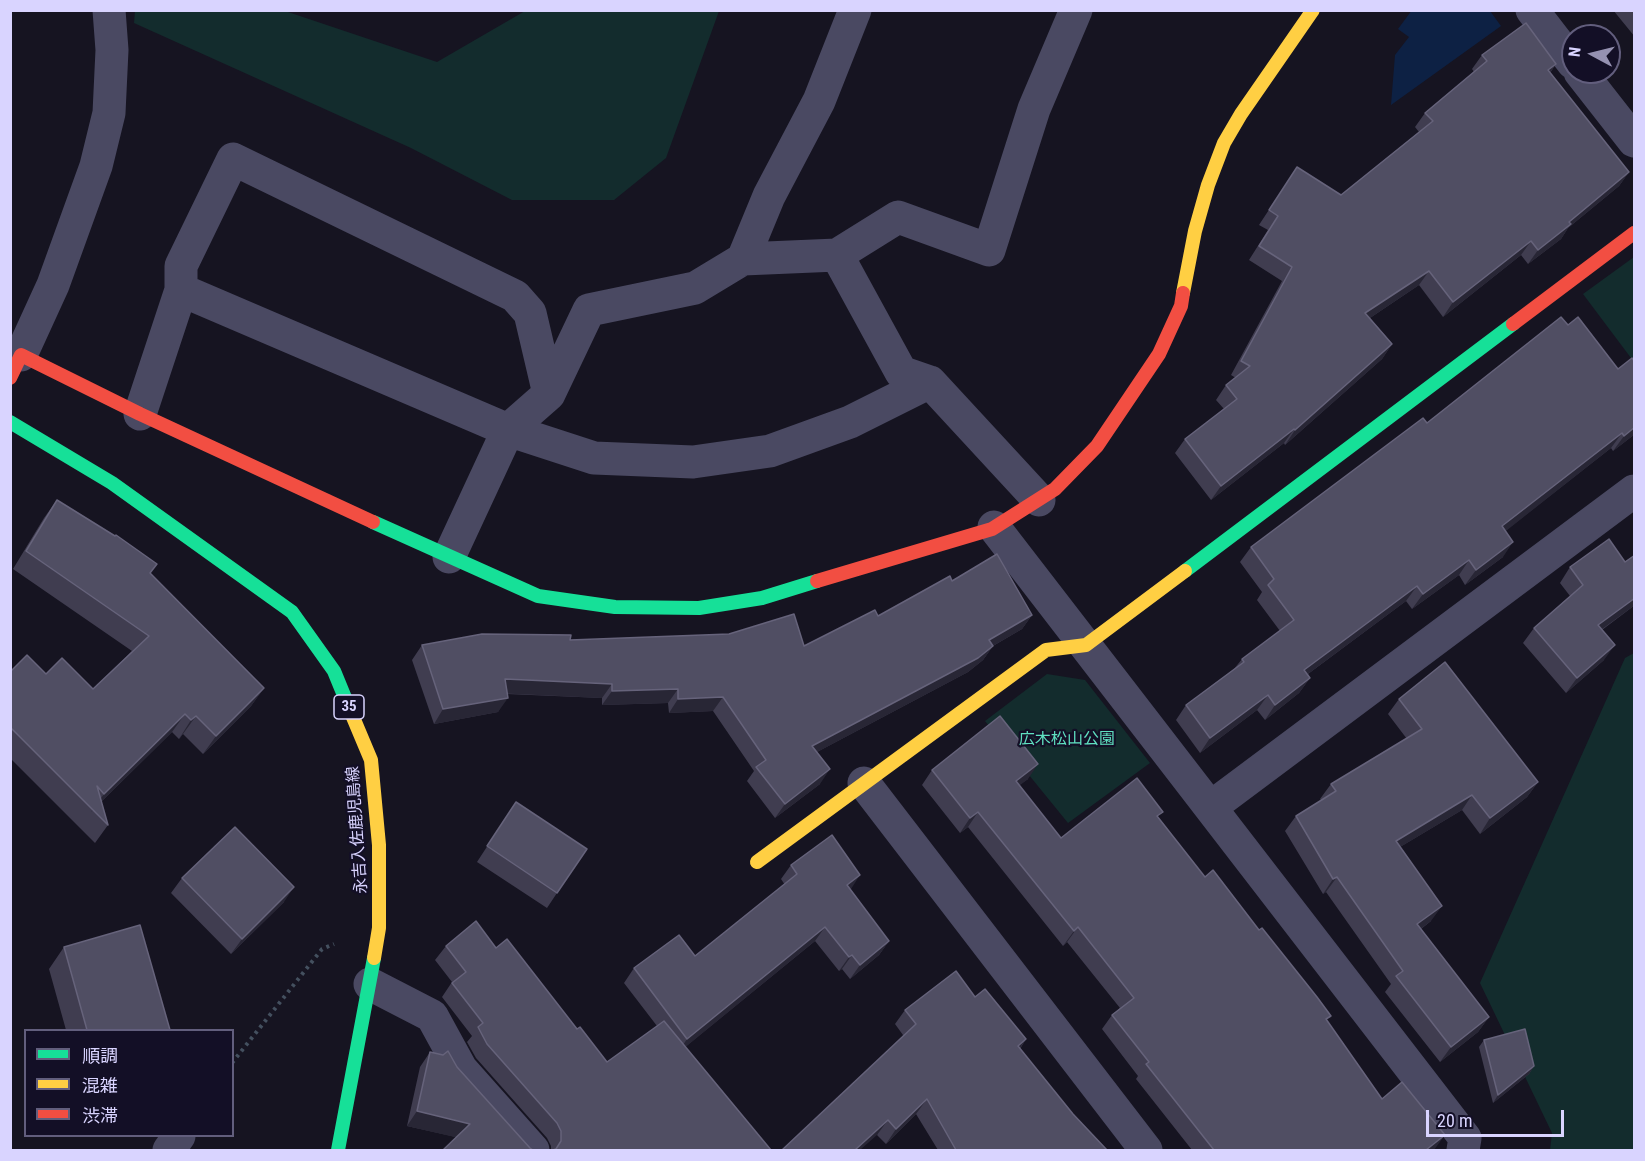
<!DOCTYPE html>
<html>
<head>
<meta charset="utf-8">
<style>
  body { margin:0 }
  #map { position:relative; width:1645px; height:1161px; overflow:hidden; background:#161421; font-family:"Roboto Condensed","Noto Sans JP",sans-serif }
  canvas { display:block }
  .frame { position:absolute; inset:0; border:12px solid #d9d4ff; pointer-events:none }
  .legend { position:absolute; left:24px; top:1029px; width:210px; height:108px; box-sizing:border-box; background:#130f26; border:2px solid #625e7d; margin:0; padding:8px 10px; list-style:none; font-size:18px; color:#d9d4ff }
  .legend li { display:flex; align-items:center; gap:12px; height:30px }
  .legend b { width:30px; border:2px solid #625e7d }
  .north { position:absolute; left:1561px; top:24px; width:60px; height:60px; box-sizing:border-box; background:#130f26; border:2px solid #625e7d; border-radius:50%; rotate:277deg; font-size:16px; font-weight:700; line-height:24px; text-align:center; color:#d9d4ff }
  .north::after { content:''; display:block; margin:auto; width:21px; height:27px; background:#9591b1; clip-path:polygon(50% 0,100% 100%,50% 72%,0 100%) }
  .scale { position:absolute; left:1426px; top:1110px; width:138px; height:27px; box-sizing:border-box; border:3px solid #d9d4ff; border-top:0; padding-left:8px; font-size:18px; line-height:21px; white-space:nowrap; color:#d9d4ff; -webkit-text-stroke:4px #130f26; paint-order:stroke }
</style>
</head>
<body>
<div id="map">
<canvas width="1645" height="1161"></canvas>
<div class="frame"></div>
<ul class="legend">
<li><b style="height:8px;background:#16e098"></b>順調</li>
<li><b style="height:8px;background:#ffcf43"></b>混雑</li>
<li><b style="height:8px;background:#f24e42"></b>渋滞</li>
</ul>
<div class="north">N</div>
<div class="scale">20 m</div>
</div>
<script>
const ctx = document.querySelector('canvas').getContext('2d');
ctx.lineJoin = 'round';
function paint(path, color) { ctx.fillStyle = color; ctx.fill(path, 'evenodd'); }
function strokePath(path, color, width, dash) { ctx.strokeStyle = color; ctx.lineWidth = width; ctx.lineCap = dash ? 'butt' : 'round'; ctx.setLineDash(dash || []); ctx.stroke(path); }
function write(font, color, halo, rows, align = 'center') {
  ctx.font = font + ' "Roboto Condensed","Noto Sans JP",sans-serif'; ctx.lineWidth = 4.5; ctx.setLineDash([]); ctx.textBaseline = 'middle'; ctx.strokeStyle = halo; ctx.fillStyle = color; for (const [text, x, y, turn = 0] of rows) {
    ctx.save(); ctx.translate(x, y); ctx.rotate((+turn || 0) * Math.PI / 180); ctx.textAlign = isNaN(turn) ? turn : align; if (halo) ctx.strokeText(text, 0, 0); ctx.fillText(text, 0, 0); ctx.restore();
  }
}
paint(new Path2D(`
  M 135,11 L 285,11 L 437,62 L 525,11 L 719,11 L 666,158 L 614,200 L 512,200 L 411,148 L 134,23 Z
  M 1634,257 L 1634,362 L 1583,294 Z
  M 1634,653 L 1634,1150 L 1550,1150 L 1552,1133 L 1480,983 L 1625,658 Z
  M 1047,674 L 1085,680 L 1150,763 L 1068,823 L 985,721 Z`), '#132c2d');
paint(new Path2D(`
  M 1412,10 L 1490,11 L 1501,26 L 1391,105 L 1395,55 L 1409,37 L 1398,29 Z`), '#0d2144');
strokePath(new Path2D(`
  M 232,1063 L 322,949 L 334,944`), '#44505f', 4, [3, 4.5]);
strokePath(new Path2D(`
  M 855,10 L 819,101 L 769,196 L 743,259 L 837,255 L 901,372 L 930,382 L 1039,500
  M 1532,10 L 1573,63
  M 1580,72 L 1634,141
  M 837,255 L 898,217 L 989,250 L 1034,109 L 1076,10
  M 181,290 L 508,430 L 549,394 L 589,310 L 695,288 L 743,259
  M 21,355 L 53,285 L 96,166 L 109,113 L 112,50 L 109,10
  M 140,414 L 181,290 L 181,266 L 233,159 L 515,296 L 530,313 L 549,394
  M 994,527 L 1465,1138 L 1463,1150
  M 449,557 L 508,430 L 594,458 L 693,462 L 770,451 L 850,422 L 930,382
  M 864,783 L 1146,1150
  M 1211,807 L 1634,491
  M 370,984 L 432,1016 L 461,1069 L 533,1150
  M 169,1150 L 179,1136`), '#4a4962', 33);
strokePath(new Path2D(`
  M 10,422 L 112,483 L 292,612 L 334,671 L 350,710
  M 373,522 L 538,596 L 615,607 L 699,608 L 762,598 L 817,581
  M 1185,571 L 1513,324
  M 338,1150 L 374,958`), '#16e098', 14);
strokePath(new Path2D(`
  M 1183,293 L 1195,231 L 1208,185 L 1224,143 L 1241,114 L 1313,10
  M 350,710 L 371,760 L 379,845 L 379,928 L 374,958
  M 757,862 L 1046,650 L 1086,645 L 1185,571`), '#ffcf43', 14);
strokePath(new Path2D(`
  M 1513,324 L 1634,233
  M 10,378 L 21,355 L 140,414 L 373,522
  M 817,581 L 992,529 L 1055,489 L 1097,446 L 1159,354 L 1181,306 L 1183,293`), '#f24e42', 14);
paint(new Path2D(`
  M 1613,10 L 1635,10 L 1635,37 Z
  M 1482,55 L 1556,64 L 1550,73 L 1629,172 L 1619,186 L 1568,228 L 1561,239 L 1528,264 L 1521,255 L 1443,317 L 1419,285 L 1370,318 L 1392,344 L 1382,359 L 1285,445 L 1284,443 L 1211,500 L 1175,453 L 1185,439 L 1224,409 L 1216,400 L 1226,385 L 1236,378 L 1231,375 L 1282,281 L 1249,260 L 1268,230 L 1259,225 L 1297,167 L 1341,195 L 1419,132 L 1415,127 L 1425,113 L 1474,72 L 1472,69 Z
  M 1568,325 L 1618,369 L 1635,362 L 1635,434 L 1613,451 L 1611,448 L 1505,531 L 1503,557 L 1465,585 L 1459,575 L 1412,609 L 1406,601 L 1308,674 L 1310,678 L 1299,693 L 1265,720 L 1257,710 L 1200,753 L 1176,720 L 1186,705 L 1234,669 L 1242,659 L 1280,631 L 1257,600 L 1262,592 L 1240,562 L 1251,547 L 1427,423 Z
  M 57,500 L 150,573 L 264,688 L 251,706 L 203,754 L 183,734 L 179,739 L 172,732 L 101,802 L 108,825 L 95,843 L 10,758 L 10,672 L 93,689 L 132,651 L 13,569 L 44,518 Z
  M 1635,555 L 1635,605 L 1602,630 L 1604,660 L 1566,693 L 1523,643 L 1534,628 L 1570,596 L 1560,583 L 1570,567 L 1625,562 Z
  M 952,581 L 1032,615 L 1022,629 L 993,646 L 983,660 L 968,672 L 817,752 L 820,784 L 775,818 L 747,781 L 754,771 L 713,711 L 669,713 L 668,703 L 602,705 L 602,698 L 507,694 L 498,712 L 434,724 L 412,660 L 422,645 L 570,640 L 804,646 L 878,616 Z
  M 1399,699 L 1538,782 L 1527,797 L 1480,834 L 1462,810 L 1400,847 L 1431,921 L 1421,929 L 1489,1017 L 1478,1032 L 1440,1062 L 1385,992 L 1391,984 L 1326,892 L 1323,894 L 1285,831 L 1296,816 L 1321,800 L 1320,799 L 1331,784 L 1407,739 L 1388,714 Z
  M 932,770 L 1028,779 L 1019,785 L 1061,838 L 1159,818 L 1205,877 L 1327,1021 L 1382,1099 L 1434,1150 L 1192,1150 L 1136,1079 L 1138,1076 L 1102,1029 L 1112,1015 L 1120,1008 L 1067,942 L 1063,946 L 968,827 L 960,833 L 922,785 Z
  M 516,802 L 557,893 L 547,908 L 477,862 Z
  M 791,865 L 850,889 L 889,941 L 879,955 L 850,979 L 842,969 L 839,971 L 815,941 L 685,1047 L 771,1150 L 551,1150 L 551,1146 L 547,1138 L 476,1058 L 467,1042 L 472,1036 L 442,997 L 452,982 L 435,960 L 446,946 L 496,948 L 577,1029 L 607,1062 L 657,1026 L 624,983 L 634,968 L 695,956 L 785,885 L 781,879 Z
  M 182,878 L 284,902 L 231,954 L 171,893 Z
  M 64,947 L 170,1030 L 66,1030 L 49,969 Z
  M 975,997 L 1026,1039 L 1020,1049 L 1073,1114 L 1107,1150 L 938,1150 L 916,1114 L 886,1144 L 877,1135 L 903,1035 L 895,1024 L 905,1010 Z
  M 1484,1040 L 1534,1066 L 1529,1074 L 1493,1103 L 1479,1047 Z
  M 430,1052 L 456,1137 L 407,1126 L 420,1067 Z`), '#403d50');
paint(new Path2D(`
  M 1556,64 L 1546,78 L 1548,70 Z
  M 1629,172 L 1619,186 L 1568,228 L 1561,239 L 1528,264 L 1538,250 L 1569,222 Z
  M 1531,241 L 1521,255 L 1443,317 L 1453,302 Z
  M 1429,271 L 1419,285 L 1355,328 L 1365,313 Z
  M 1392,344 L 1382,359 L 1285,445 L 1295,430 Z
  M 1635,427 L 1635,434 L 1613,451 L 1624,436 Z
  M 1294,429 L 1284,443 L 1211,500 L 1221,486 Z
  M 1622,433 L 1611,448 L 1492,542 L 1502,526 Z
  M 1513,542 L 1503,557 L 1465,585 L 1476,570 Z
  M 1469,560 L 1459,575 L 1412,609 L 1423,594 Z
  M 1417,586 L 1406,601 L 1293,685 L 1304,670 Z
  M 1635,598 L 1635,605 L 1587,640 L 1598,625 Z
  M 1032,615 L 1022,629 L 979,654 L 989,640 Z
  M 1615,645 L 1604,660 L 1566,693 L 1577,678 Z
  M 993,646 L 983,660 L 968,672 L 802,760 L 812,746 Z
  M 1310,678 L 1299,693 L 1265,720 L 1275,705 Z
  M 505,679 L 612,684 L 602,698 L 495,693 Z
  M 264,688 L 251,706 L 203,754 L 216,736 Z
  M 678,689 L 668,703 L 602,705 L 612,691 Z
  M 1268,695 L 1257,710 L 1200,753 L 1210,738 Z
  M 723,697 L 713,711 L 669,713 L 678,699 Z
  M 508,698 L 498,712 L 434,724 L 443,709 Z
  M 185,714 L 172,732 L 91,812 L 104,794 Z
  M 196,716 L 183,734 L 179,739 L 191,720 Z
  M 1038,764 L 1028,779 L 1006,796 L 1016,781 Z
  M 830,769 L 820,784 L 775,818 L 785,804 Z
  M 1538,782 L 1527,797 L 1480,834 L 1490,818 Z
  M 1472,795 L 1462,810 L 1385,856 L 1396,841 Z
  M 978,812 L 968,827 L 960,833 L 970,818 Z
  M 860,875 L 851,889 L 837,899 L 847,885 Z
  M 1337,877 L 1326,892 L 1323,894 L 1333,879 Z
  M 294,887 L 284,902 L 231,954 L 242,939 Z
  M 1442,906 L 1431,921 L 1407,939 L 1417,924 Z
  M 825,927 L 815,941 L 677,1054 L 687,1039 Z
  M 1078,927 L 1067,942 L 1063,946 L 1074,931 Z
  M 889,941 L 879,955 L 850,979 L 860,965 Z
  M 852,955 L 842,969 L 839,971 L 849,957 Z
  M 1489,1017 L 1478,1032 L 1440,1062 L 1451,1047 Z
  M 1026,1039 L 1016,1054 L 1018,1046 Z
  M 1534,1066 L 1529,1074 L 1493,1103 L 1498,1095 Z
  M 927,1099 L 916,1114 L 886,1144 L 896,1129 Z
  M 417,1111 L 470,1124 L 459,1138 L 407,1126 Z
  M 888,1120 L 877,1135 L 860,1150 L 855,1150 Z
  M 1445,1135 L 1434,1150 L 1426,1150 Z`), '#282635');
const building = new Path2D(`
  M 1526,23 L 1556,64 L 1548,70 L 1629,172 L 1569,222 L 1571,224 L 1538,250 L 1531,241 L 1453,302 L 1429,271 L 1365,313 L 1392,344 L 1295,430 L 1294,429 L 1221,486 L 1185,439 L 1237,399 L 1226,385 L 1250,366 L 1241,361 L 1292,267 L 1259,246 L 1278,216 L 1269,210 L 1297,167 L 1341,195 L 1433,121 L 1425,113 L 1487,61 L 1482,55 Z
  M 1561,317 L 1568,325 L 1578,317 L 1618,369 L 1632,358 L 1635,362 L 1635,427 L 1624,436 L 1622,433 L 1502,526 L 1513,542 L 1476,570 L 1469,560 L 1423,594 L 1417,586 L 1304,670 L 1310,678 L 1275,705 L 1268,695 L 1210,738 L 1186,705 L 1244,662 L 1242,659 L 1294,620 L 1268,585 L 1274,579 L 1251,547 L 1423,418 L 1427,423 Z
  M 57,500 L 115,536 L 116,535 L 157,564 L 150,573 L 264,688 L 216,736 L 196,716 L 191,720 L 185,714 L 104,794 L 97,786 L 108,825 L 10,727 L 10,672 L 27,655 L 46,674 L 62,658 L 93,689 L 149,636 L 26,551 Z
  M 1609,539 L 1625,562 L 1635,555 L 1635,598 L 1598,625 L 1615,645 L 1577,678 L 1534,628 L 1583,585 L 1570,567 Z
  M 997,554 L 1032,615 L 989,640 L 993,646 L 978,658 L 812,746 L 830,769 L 785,804 L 756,767 L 766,760 L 723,697 L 678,699 L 678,689 L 612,691 L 612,684 L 505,679 L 508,698 L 443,709 L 422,645 L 482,634 L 571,635 L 570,640 L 729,634 L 794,614 L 804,646 L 875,610 L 878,616 L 950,576 L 952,581 Z
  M 1445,662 L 1538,782 L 1490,818 L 1472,795 L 1396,841 L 1442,906 L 1417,924 L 1489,1017 L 1451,1047 L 1396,976 L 1403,971 L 1337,877 L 1333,879 L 1296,816 L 1336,791 L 1331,784 L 1422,729 L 1399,699 Z
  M 1000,716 L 1038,764 L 1016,781 L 1061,838 L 1137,778 L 1163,812 L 1157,816 L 1205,877 L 1213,870 L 1259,930 L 1262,928 L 1317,997 L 1331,1016 L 1326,1019 L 1382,1099 L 1402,1082 L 1445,1135 L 1426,1150 L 1214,1150 L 1146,1064 L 1149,1062 L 1112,1015 L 1134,998 L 1078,927 L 1074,931 L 978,812 L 970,818 L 932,770 Z
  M 516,802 L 587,849 L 557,893 L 487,846 Z
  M 235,827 L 294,887 L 242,939 L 182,878 Z
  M 832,835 L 860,875 L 847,885 L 889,941 L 860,965 L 852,955 L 849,957 L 825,927 L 687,1039 L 634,968 L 679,935 L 695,956 L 797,874 L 791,865 Z
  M 476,921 L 496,948 L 507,939 L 577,1029 L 580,1027 L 607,1062 L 664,1021 L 771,1150 L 553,1150 L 556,1149 L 561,1141 L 561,1131 L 557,1123 L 487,1044 L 478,1027 L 483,1023 L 452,983 L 466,972 L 446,946 Z
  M 140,925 L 170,1030 L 87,1030 L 64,947 Z
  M 956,971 L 975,997 L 985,989 L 1026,1039 L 1018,1046 L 1073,1114 L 1107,1150 L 956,1150 L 927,1099 L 896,1129 L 888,1120 L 855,1150 L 782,1150 L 916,1024 L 905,1010 Z
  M 1525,1029 L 1534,1066 L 1498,1095 L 1484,1040 Z
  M 448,1051 L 457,1067 L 530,1148 L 533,1150 L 443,1150 L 470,1124 L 417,1111 L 430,1052 L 443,1055 Z`);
paint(building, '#504e63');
strokePath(building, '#66637b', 1.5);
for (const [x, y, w] of [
  [349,707,30]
]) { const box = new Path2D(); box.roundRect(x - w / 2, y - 12, w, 24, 4.5); ctx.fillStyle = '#130f26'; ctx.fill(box); strokePath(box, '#d9d4ff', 1.5); }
write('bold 15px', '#d9d4ff', null, [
  ["35",349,707]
]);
write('16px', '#5fe0c0', '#130f26', [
  ["広木松山公園",1067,740]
]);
write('16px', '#d9d4ff', '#130f26', [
  ["永吉入佐鹿児島線",358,830,-94]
]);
</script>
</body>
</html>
